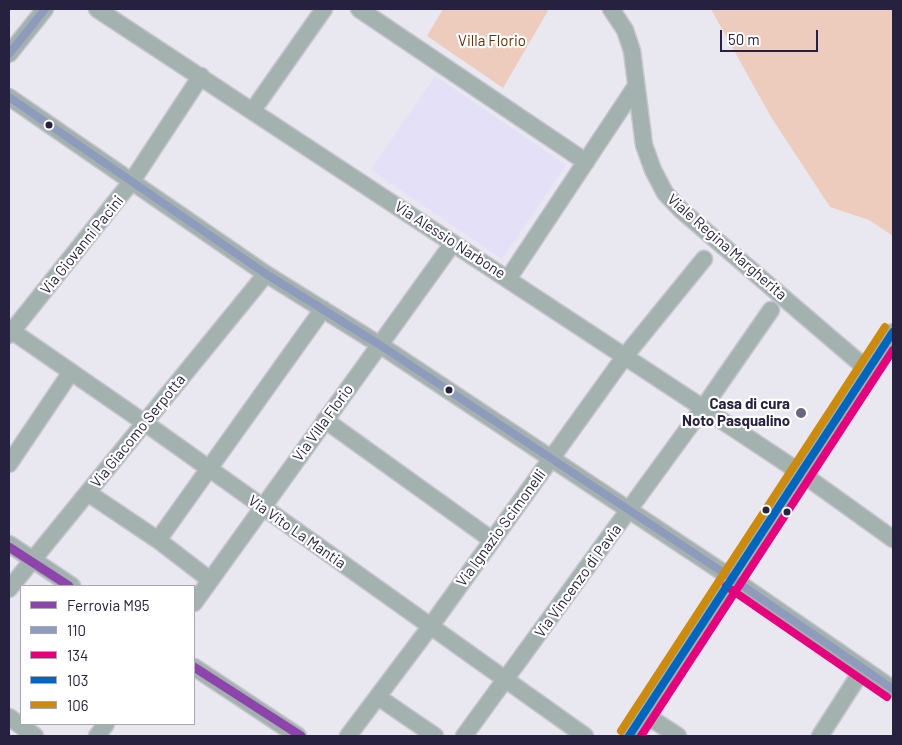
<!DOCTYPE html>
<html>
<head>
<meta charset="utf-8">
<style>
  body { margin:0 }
  #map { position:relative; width:902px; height:745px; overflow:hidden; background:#e9e8f0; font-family:Barlow,sans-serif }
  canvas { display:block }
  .frame { position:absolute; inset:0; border:10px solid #26213f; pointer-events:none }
  .legend { position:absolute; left:20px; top:585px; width:175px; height:140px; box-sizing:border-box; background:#fff; border:1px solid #a8a6b2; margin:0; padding:6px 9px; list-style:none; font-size:15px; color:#26213f }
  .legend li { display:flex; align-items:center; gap:10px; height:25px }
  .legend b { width:25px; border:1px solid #a8a6b2 }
  .scale { position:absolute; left:720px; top:30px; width:98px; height:22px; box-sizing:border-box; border:2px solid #26213f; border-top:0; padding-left:6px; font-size:15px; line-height:18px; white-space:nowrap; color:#26213f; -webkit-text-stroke:4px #fff; paint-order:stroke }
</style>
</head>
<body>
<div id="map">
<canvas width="902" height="745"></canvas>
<div class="frame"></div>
<ul class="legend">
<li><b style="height:6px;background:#8e44ad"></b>Ferrovia M95</li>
<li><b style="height:6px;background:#8f9bbd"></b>110</li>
<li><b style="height:6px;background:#e5007d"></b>134</li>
<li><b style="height:6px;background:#0065bd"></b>103</li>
<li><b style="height:6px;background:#cd8b0d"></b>106</li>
</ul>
<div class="scale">50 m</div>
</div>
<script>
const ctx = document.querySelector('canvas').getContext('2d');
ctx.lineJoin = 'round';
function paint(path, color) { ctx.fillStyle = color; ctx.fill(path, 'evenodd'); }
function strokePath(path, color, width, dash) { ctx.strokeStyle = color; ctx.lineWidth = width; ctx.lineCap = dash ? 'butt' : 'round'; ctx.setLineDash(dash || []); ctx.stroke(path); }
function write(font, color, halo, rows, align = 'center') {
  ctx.font = font + ' Barlow,sans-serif'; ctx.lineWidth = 4.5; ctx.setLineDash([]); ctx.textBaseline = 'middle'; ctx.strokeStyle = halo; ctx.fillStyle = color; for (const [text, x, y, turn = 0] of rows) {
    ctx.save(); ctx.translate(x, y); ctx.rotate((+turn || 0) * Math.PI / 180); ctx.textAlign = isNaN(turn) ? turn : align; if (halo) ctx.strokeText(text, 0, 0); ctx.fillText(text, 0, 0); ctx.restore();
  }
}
paint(new Path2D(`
  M 435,76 L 566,165 L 502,259 L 371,170 Z`), '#e3e0f7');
paint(new Path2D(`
  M 443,9 L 549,9 L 503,88 L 427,36 Z
  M 711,9 L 893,9 L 893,236 L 869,220 L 830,207 L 771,117 Z`), '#edccbd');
const minor = new Path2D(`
  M 97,9 L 703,408 L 801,473 L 893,539
  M 359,9 L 586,162
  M 611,9 L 625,30 L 632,51 L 644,145 L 653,170 L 665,193 L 681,210 L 868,370
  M 9,54 L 45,9
  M 9,97 L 266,274 L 380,345 L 727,575 L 893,689
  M 253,110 L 324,9
  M 508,279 L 636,86
  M 9,329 L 145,423 L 585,736
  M 9,335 L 132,181 L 201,76
  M 325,420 L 492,540
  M 9,464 L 71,372
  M 88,493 L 158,540 L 210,580
  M 158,540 L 323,309
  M 9,544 L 72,586
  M 9,589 L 266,274
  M 194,603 L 453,243
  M 194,667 L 298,736
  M 378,697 L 435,736
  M 644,714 L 678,736
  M 9,717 L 35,736
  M 97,736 L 106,724
  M 348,736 L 430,627 L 625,356 L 704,259
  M 464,736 L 703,408 L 771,310
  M 629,736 L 893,332
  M 820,736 L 863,669`);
strokePath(minor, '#c7c5cf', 19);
strokePath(minor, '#a3b2af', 16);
strokePath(new Path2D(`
  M 9,54 L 45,9
  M 9,97 L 266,274 L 380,345 L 727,575 L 893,689`), '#8f9bbd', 8);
strokePath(new Path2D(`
  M 726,586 L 887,697
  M 641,736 L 893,350`), '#e5007d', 8);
strokePath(new Path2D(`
  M 629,736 L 893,332`), '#0065bd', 8);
strokePath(new Path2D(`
  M 621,731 L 885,327`), '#cd8b0d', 8);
strokePath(new Path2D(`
  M 9,547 L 69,586
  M 194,667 L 301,736`), '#8e44ad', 9);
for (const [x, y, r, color] of [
  [49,125,4.5,"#26213f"],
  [449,390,4.5,"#26213f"],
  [801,413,6,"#6a677d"],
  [766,510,4.5,"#26213f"],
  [787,512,4.5,"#26213f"]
]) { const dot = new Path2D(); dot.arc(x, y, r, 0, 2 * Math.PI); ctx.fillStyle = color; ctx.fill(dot); strokePath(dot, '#fff', 2); }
write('15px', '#6a2f01', '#fff', [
  ["Villa Florio",492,41]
]);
write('15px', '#26213f', '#fff', [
  ["Via Alessio Narbone",450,240,33],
  ["Via Giovanni Pacini",82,245,-51],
  ["Viale Regina Margherita",727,247,41],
  ["Via Villa Florio",323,423,-54],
  ["Via Giacomo Serpotta",138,431,-51],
  ["Via Ignazio Scimonelli",501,528,-54],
  ["Via Vito La Mantia",297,532,35],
  ["Via Vincenzo di Pavia",578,581,-54]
]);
write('bold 15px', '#26213f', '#fff', [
  ["Casa di cura",790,404],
  ["Noto Pasqualino",790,421]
], 'right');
</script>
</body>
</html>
